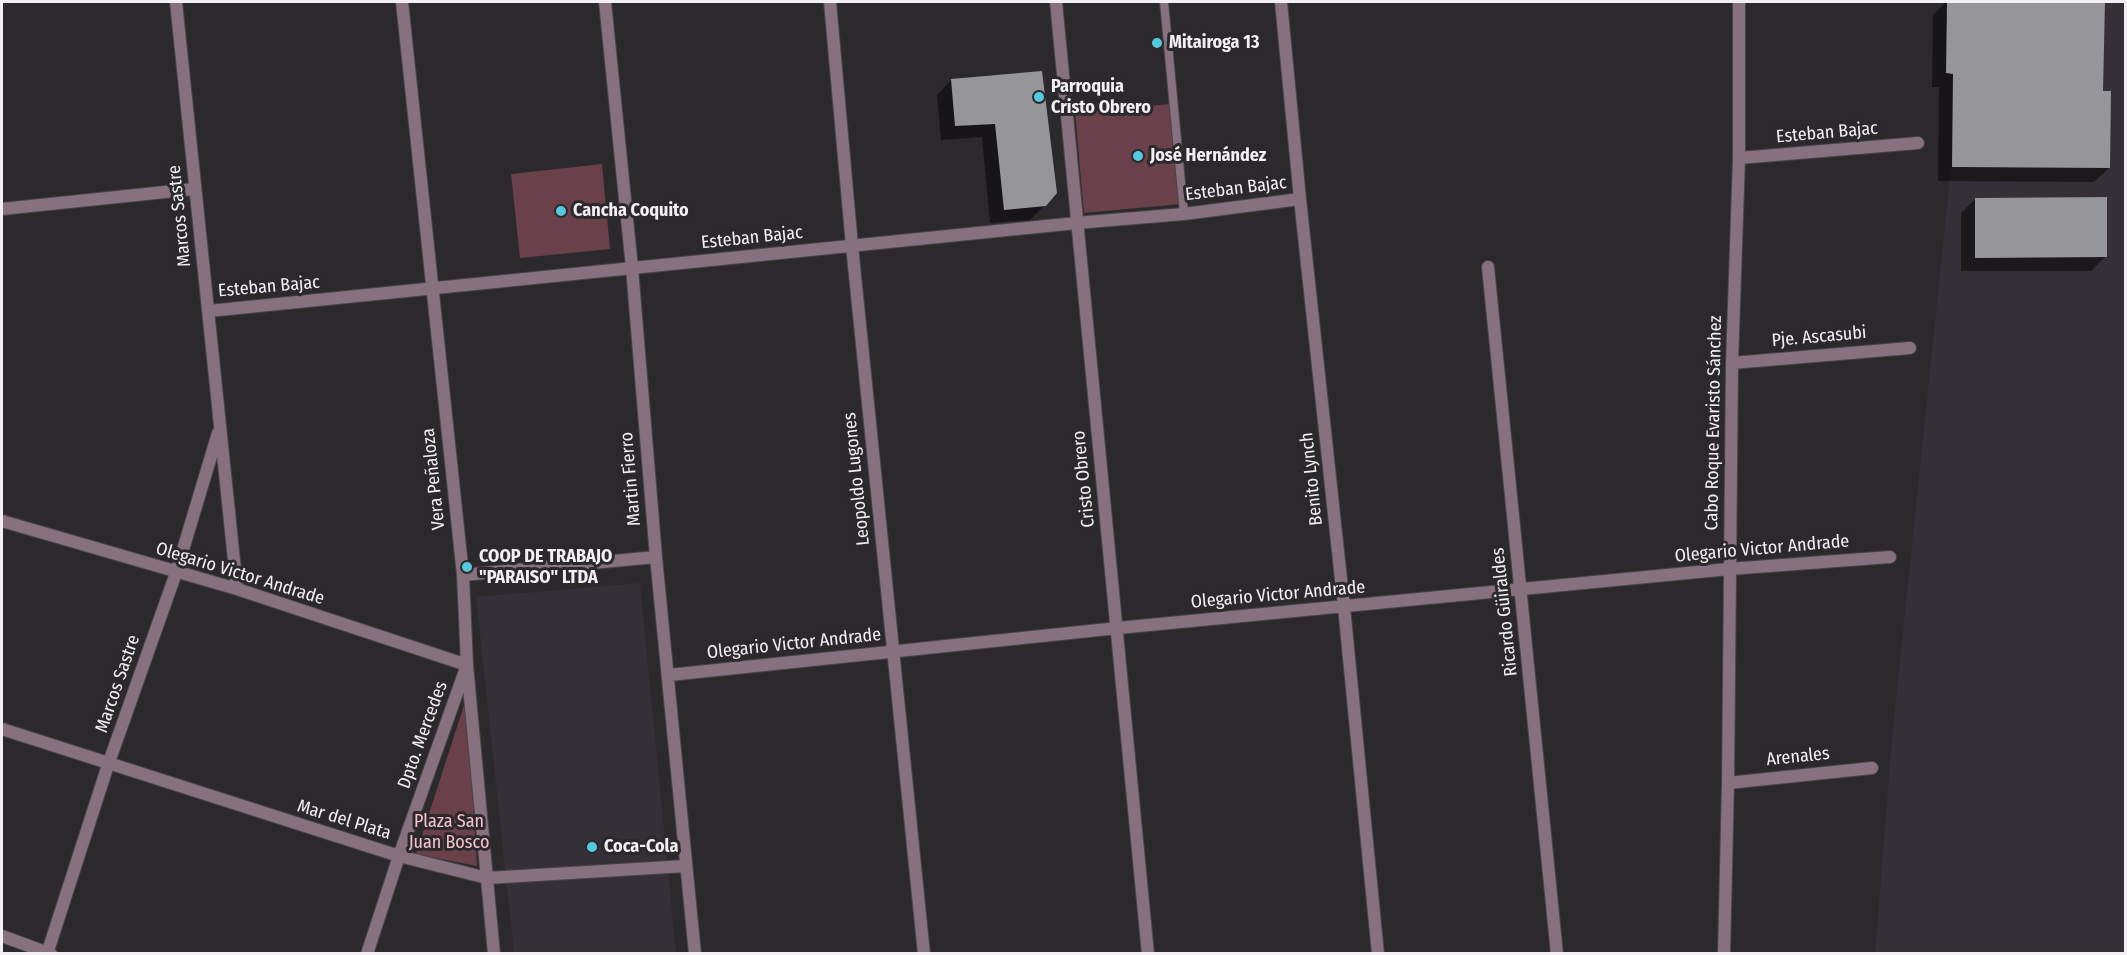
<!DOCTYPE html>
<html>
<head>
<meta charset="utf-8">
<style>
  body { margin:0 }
  #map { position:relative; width:2127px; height:955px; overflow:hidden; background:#2b292c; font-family:"Fira Sans Condensed",sans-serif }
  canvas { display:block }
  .frame { position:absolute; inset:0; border:3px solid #f2f0f2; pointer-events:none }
</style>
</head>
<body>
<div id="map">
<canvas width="2127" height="955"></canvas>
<div class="frame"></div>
</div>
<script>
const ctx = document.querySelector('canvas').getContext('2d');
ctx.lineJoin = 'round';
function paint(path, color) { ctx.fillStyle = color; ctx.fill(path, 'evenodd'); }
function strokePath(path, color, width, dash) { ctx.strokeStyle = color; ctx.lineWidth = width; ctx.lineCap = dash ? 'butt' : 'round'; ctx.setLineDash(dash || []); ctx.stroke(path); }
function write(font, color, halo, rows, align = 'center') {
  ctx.font = font + ' "Fira Sans Condensed",sans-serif'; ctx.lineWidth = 6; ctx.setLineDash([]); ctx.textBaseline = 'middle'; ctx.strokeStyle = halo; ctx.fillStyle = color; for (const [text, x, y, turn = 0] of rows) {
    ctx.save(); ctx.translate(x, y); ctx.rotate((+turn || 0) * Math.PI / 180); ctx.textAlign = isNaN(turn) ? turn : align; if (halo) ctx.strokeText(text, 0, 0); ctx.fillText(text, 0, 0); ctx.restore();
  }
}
paint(new Path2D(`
  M 1968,2 L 2125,2 L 2125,953 L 1875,954 L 1892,738 Z
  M 640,583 L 676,953 L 514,953 L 476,597 Z`), '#352f37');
paint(new Path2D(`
  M 1171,104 L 1181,204 L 1084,213 L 1075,112 Z
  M 602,164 L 610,249 L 520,258 L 511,174 Z
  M 466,699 L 477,866 L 416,854 Z`), '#6a404b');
paint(new Path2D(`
  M 1946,2 L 2103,3 L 2102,92 L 2109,168 L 2094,182 L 1938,181 L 1939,87 L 1932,87 L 1933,15 Z
  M 1040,73 L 1045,205 L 1030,220 L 990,223 L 982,137 L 941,140 L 937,95 L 951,80 Z
  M 1975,199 L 2106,256 L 2091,271 L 1961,271 L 1961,213 Z`), '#0007');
paint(new Path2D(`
  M 1947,2 L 2105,2 L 2103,91 L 2111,91 L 2110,168 L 1952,167 L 1953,74 L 1946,73 Z
  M 1042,71 L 1057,193 L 1046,206 L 1004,210 L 995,124 L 955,126 L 951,79 Z
  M 2107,197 L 2107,257 L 1975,258 L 1975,198 Z`), '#96959a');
const lane = new Path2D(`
  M 1164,2 L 1184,214`);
const street = new Path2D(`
  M 176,2 L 237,589
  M 402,2 L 463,575 L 467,665 L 494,954
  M 605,2 L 632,268 L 656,557 L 695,954
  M 830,2 L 852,246 L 924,954
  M 1056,2 L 1148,954
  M 1281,2 L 1300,199 L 1344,607 L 1378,954
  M 1739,158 L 1918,143
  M 2,209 L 194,189
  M 1488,267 L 1557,954
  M 209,311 L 1076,223 L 1184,214 L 1300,199
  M 1732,363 L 1910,348
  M 2,521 L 237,589 L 467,665 L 399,856 L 367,954
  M 463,575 L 656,557
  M 669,675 L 1118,628 L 1729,569 L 1890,557
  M 2,729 L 399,856 L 487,878 L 686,866
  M 1728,783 L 1872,768
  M 2,936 L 51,954
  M 47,954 L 108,765 L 176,573 L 218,433
  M 1724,954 L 1728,783 L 1732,363 L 1739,158 L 1739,2`);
strokePath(lane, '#474548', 10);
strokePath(street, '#474548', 14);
strokePath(lane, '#87717f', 8);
strokePath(street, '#87717f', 12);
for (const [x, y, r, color] of [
  [1157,43,6,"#56c9e1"],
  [1039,97,6,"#56c9e1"],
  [1138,156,6,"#56c9e1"],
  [561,211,6,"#56c9e1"],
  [467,567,6,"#56c9e1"],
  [592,847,6,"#56c9e1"]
]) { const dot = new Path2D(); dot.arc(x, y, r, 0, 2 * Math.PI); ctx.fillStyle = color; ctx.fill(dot); strokePath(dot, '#2b292c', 2); }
write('bold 18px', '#f2f0f2', '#2b292c', [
  ["Mitairoga 13",1169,43],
  ["Parroquia",1051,87],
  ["Cristo Obrero",1051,108],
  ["José Hernández",1150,156],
  ["Cancha Coquito",573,211],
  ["COOP DE TRABAJO",479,557],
  ["\"PARAISO\" LTDA",479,578],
  ["Coca-Cola",604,847]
], 'left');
write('18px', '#f2f0f2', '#2b292c', [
  ["Esteban Bajac",1827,133,-5],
  ["Esteban Bajac",1236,189,-7],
  ["Marcos Sastre",180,216,-96],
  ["Esteban Bajac",752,238,-6],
  ["Esteban Bajac",269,287,-5],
  ["Pje. Ascasubi",1819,337,-5],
  ["Cabo Roque Evaristo Sánchez",1714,423,-89],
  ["Vera Peñaloza",434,479,-96],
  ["Martin Fierro",631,479,-95],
  ["Leopoldo Lugones",857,479,-96],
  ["Cristo Obrero",1084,479,-96],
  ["Benito Lynch",1312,479,-96],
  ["Olegario Victor Andrade",1762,549,-5],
  ["Olegario Victor Andrade",240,574,17],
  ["Olegario Victor Andrade",1278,595,-5],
  ["Ricardo Güiraldes",1505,612,-96],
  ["Olegario Victor Andrade",794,644,-6],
  ["Marcos Sastre",118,684,-71],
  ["Dpto. Mercedes",423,735,-70],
  ["Arenales",1798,757,-6],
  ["Mar del Plata",344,820,17]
]);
write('18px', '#f7c2ce', '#2b292c', [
  ["Plaza San",449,822],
  ["Juan Bosco",449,843]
]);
</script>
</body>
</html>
